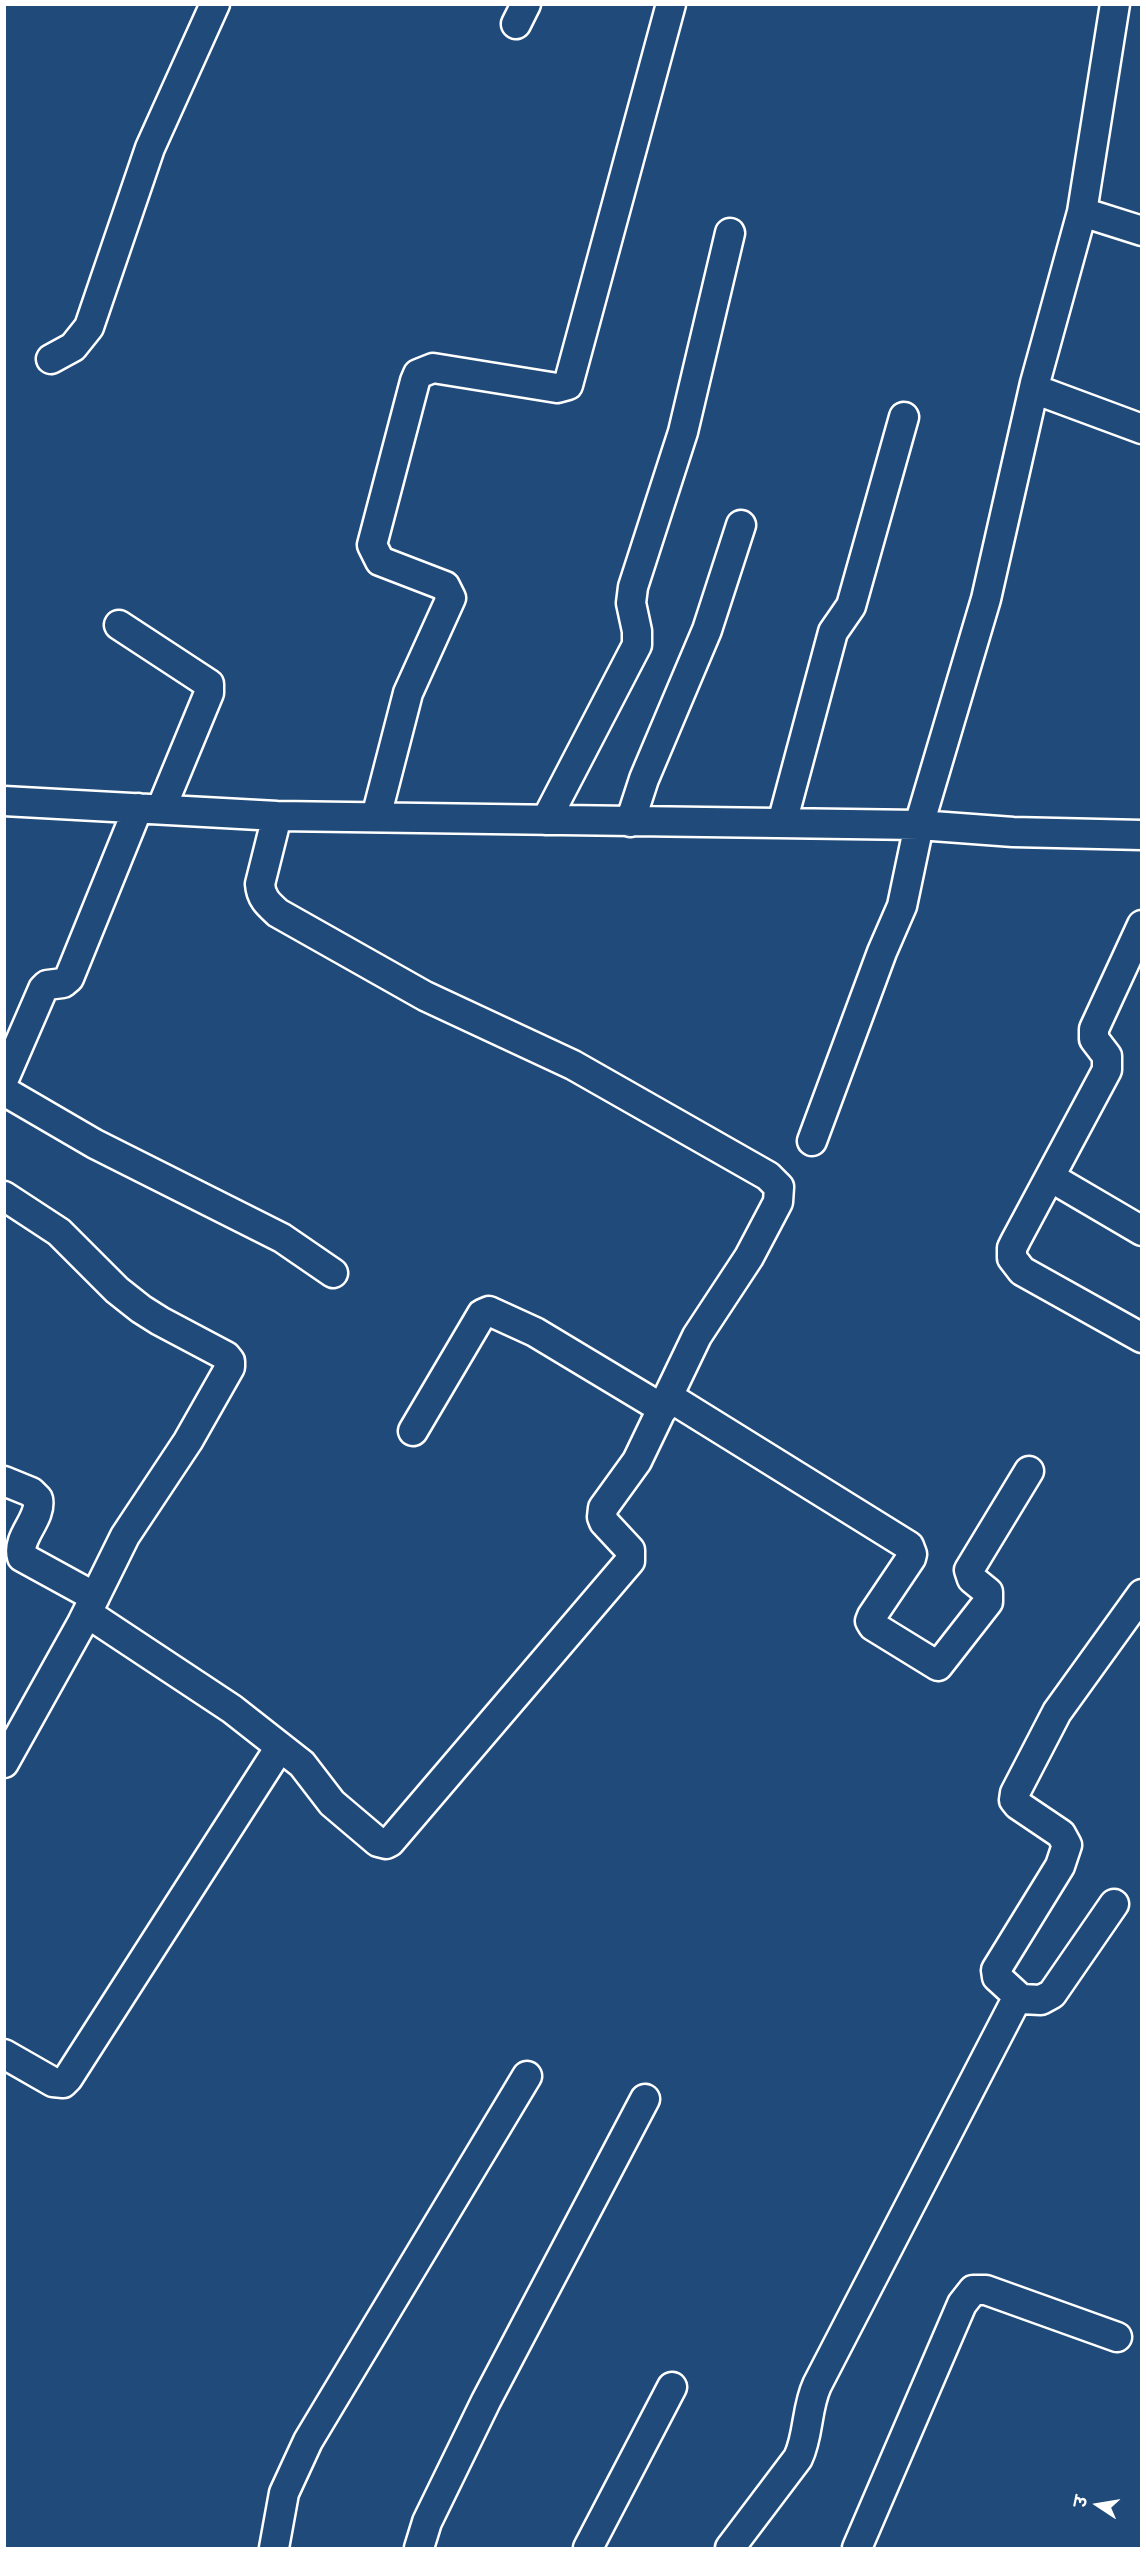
<!DOCTYPE html>
<html>
<head>
<meta charset="utf-8">
<style>
  body { margin:0 }
  #map { position:relative; width:1146px; height:2553px; overflow:hidden; background:#1f4a7a; font-family:"Patrick Hand","Playpen Sans Deva",sans-serif }
  canvas { display:block }
  .frame { position:absolute; inset:0; border:6px solid #fff; pointer-events:none }
  .north { position:absolute; left:1068px; top:2475px; width:60px; height:60px; -webkit-text-stroke:4px #1f4a7a; paint-order:stroke; rotate:282deg; font-size:16px; font-weight:700; line-height:24px; text-align:center; color:#fff }
  .north::after { content:''; display:block; margin:auto; width:21px; height:27px; background:#fff; clip-path:polygon(50% 0,100% 100%,50% 72%,0 100%) }
</style>
</head>
<body>
<div id="map">
<canvas width="1146" height="2553"></canvas>
<div class="frame"></div>
<div class="north">उ</div>
</div>
<script>
const ctx = document.querySelector('canvas').getContext('2d');
ctx.lineJoin = 'round';
function strokePath(path, color, width, dash) { ctx.strokeStyle = color; ctx.lineWidth = width; ctx.lineCap = dash ? 'butt' : 'round'; ctx.setLineDash(dash || []); ctx.stroke(path); }
const minor = new Path2D(`
  M 516,24 L 526,4
  M 1082,212 L 1142,231
  M 51,359 L 73,347 L 89,327 L 150,148 L 215,4
  M 1034,389 L 1142,429
  M 119,625 L 209,684 L 209,693 L 161,809
  M 4,801 L 277,816 L 919,825 L 1013,832 L 1142,835
  M 376,817 L 408,693 L 451,598 L 445,586 L 380,561 L 372,545 L 415,381 L 418,374 L 433,368 L 557,388 L 568,385 L 671,4
  M 546,820 L 637,645 L 637,631 L 631,603 L 633,587 L 683,432 L 730,233
  M 630,822 L 644,779 L 707,630 L 741,525
  M 782,823 L 833,632 L 851,606 L 904,417
  M 1142,925 L 1094,1029 L 1094,1039 L 1107,1056 L 1107,1070 L 1016,1240 L 1012,1248 L 1012,1258 L 1022,1271 L 1142,1338
  M 4,1079 L 43,989 L 47,985 L 63,983 L 69,978 L 138,808
  M 4,1091 L 95,1144 L 282,1238 L 333,1273
  M 812,1141 L 882,952 L 902,906 L 919,825 L 986,599 L 1035,383 L 1082,212 L 1115,4
  M 1050,1177 L 1142,1231
  M 4,1196 L 59,1232 L 117,1290 L 141,1309 L 160,1321 L 226,1356 L 230,1361 L 230,1367 L 188,1441 L 125,1536 L 82,1623 L 4,1763
  M 669,1397 L 909,1546 L 912,1554 L 911,1558 L 872,1616 L 870,1621 L 873,1626 L 938,1666 L 988,1602 L 988,1592 L 972,1579 L 969,1570 L 1029,1471
  M 413,1431 L 482,1314 L 489,1311 L 535,1332 L 663,1409
  M 4,1481 L 31,1492 L 38,1499 C 42,1519 16,1537 22,1557 L 95,1597
  M 87,1613 L 232,1709 L 302,1764 L 332,1803 L 378,1842 L 386,1844 L 390,1842 L 630,1561 L 630,1550 L 604,1522 L 602,1517 L 603,1508 L 637,1461 L 697,1336 L 749,1257 L 778,1202 L 779,1187 L 768,1176 L 573,1065 L 425,996 L 278,913 C 268,904 261,898 260,884 L 277,816
  M 1021,1999 L 997,1977 L 996,1970 L 1060,1866 L 1067,1845 L 1061,1834 L 1018,1805 L 1014,1800 L 1015,1793 L 1057,1712 L 1142,1594
  M 4,2054 L 53,2082 L 63,2083 L 68,2078 L 280,1747
  M 274,2548 L 284,2493 L 308,2441 L 527,2076
  M 419,2548 L 427,2522 L 486,2401 L 645,2099
  M 588,2548 L 672,2387
  M 730,2548 L 798,2458 C 809,2435 806,2409 817,2385 L 1014,2004 L 1021,1999 L 1041,2000 L 1052,1994 L 1114,1904
  M 857,2548 L 962,2304 L 973,2290 L 986,2290 L 1117,2337`);
strokePath(minor, '#fff', 33);
strokePath(minor, '#1f4a7a', 28);
</script>
</body>
</html>
